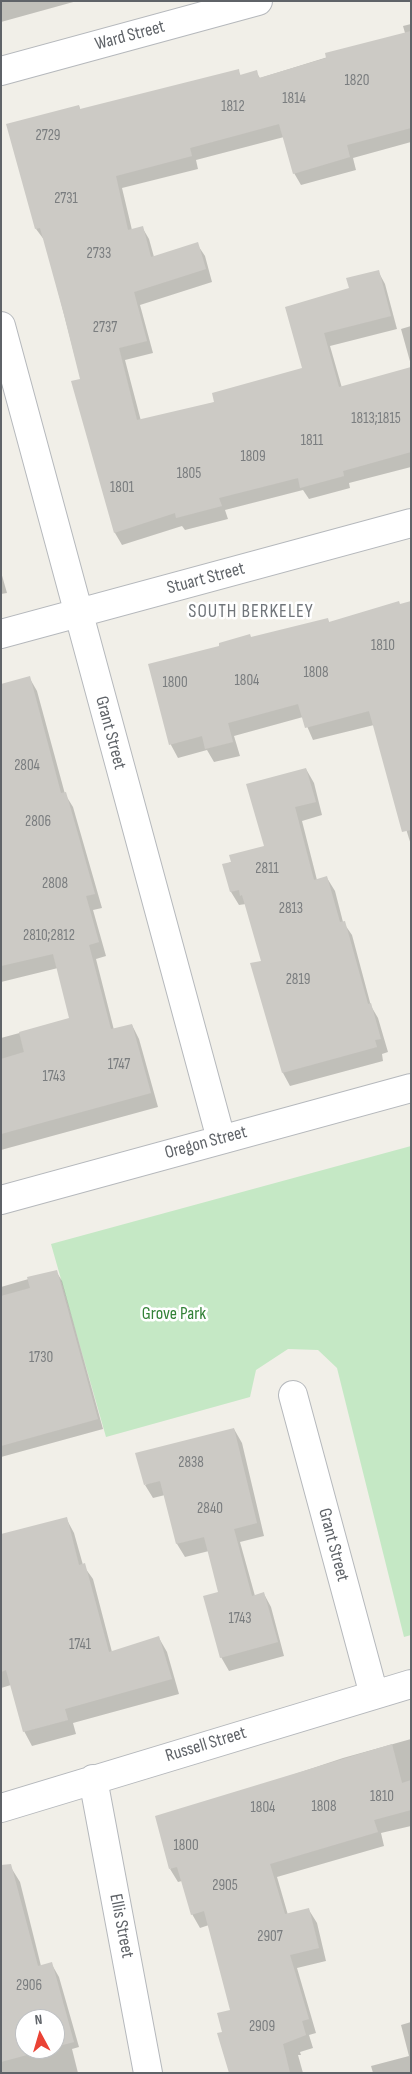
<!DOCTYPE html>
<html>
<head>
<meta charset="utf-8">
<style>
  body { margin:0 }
  #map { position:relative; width:412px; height:2074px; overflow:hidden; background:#f1efe8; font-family:"Sofia Sans Condensed",sans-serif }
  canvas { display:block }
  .frame { position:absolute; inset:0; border:2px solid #5f6368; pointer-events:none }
  .north { position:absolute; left:15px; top:2009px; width:50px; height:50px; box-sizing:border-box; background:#fff; border:1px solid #bfc1c3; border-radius:50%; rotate:354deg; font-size:14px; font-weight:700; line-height:20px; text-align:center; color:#5f6368 }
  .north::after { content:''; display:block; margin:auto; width:18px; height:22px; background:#ea4335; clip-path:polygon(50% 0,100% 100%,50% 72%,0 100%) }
</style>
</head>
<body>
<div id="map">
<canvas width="412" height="2074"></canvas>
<div class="frame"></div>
<div class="north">N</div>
</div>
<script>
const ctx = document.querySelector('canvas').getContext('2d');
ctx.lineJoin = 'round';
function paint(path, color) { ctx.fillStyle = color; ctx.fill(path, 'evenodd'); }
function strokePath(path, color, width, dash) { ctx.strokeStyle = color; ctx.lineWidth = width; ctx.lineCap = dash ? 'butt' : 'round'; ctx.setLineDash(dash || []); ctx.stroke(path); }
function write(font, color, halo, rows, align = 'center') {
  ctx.font = font + ' "Sofia Sans Condensed",sans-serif'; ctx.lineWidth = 5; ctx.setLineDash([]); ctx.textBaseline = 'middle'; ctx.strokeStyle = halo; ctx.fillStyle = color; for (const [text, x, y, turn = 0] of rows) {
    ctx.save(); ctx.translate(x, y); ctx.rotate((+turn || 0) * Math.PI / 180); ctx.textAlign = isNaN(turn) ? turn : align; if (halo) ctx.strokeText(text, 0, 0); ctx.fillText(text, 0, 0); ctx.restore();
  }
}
paint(new Path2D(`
  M 411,1146 L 411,1635 L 404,1637 L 337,1368 L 318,1350 L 288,1349 L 256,1370 L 250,1397 L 106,1437 L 51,1244 Z`), '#c5e8c5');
paint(new Path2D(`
  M 1,1 L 77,1 L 1,22 Z
  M 411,24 L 411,142 L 353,158 L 356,170 L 301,185 L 294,173 L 284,137 L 196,160 L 198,169 L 122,188 L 132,230 L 142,227 L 149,239 L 154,257 L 197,244 L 205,256 L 212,282 L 140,305 L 153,353 L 125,360 L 141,421 L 216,402 L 304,369 L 287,307 L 350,289 L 378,271 L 385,284 L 397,329 L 330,346 L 342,388 L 411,368 L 411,467 L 349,483 L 350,488 L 309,499 L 303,490 L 225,510 L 228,519 L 185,530 L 182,526 L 122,545 L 115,533 L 81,380 L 45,241 L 36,229 L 79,106 L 81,111 L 238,70 L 241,76 L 256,72 L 260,78 L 405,33 L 403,26 Z
  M 411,326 L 411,365 L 401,329 Z
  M 1,572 L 7,593 L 1,594 Z
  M 411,602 L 411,845 L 374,725 L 313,740 L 303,717 L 234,736 L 240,756 L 214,762 L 207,750 L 178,758 L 171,745 L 149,665 L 327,619 L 330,623 Z
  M 29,677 L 37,691 L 65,794 L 73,807 L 102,908 L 93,910 L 106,956 L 96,959 L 114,1030 L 132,1025 L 139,1039 L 158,1107 L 1,1150 L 1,1038 L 71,1019 L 58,968 L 1,982 L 1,685 Z
  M 306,769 L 314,783 L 322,815 L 302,821 L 317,880 L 327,878 L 335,891 L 343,922 L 352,935 L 371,1006 L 378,1018 L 388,1052 L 382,1054 L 383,1061 L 290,1086 L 283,1073 L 262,961 L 246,904 L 239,905 L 231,892 L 224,865 L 265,847 Z
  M 56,1271 L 62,1281 L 103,1429 L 1,1457 L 1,1287 Z
  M 234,1429 L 242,1443 L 264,1536 L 240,1542 L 255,1596 L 264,1594 L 271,1607 L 284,1656 L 229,1671 L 221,1657 L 220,1593 L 209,1551 L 185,1557 L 177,1544 L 165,1495 L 153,1498 L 145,1485 Z
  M 66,1518 L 74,1533 L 83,1565 L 93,1579 L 112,1652 L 159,1638 L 167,1652 L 179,1694 L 73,1723 L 76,1734 L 32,1746 L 24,1731 L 11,1685 L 1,1688 L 1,1601 Z
  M 411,1739 L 411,1826 L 381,1833 L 384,1846 L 277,1877 L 288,1915 L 309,1910 L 317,1923 L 326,1961 L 297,1968 L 316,2033 L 309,2035 L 313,2048 L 300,2052 L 301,2055 L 298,2055 L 303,2073 L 230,2073 L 223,2033 L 231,2010 L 209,1925 L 200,1928 L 192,1914 L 182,1881 L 178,1882 L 170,1869 L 232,1795 L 343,1758 Z
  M 12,1869 L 20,1882 L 41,1966 L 51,1963 L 59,1977 L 79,2047 L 72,2049 L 78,2073 L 1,2073 L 1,1872 ZM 25,2019 L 55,2019 L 55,2049 L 25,2049 Z
  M 411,2022 L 411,2073 L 373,2073 L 371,2066 L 409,2056 L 401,2025 Z`), '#0003');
paint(new Path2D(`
  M 411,31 L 411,128 L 347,145 L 350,157 L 293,174 L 279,124 L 190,148 L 192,156 L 116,176 L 128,230 L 143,226 L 151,257 L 198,242 L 206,269 L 134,292 L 147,341 L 119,348 L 137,420 L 214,402 L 212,393 L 302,368 L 285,307 L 349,288 L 346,278 L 379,270 L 391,316 L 324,333 L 339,387 L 411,367 L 411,452 L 343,471 L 344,476 L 300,488 L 298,478 L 219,498 L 222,506 L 176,518 L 175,513 L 114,533 L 71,381 L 80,379 L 64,315 L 40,228 L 35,229 L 6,124 L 79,105 L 80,109 L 239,69 L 240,75 L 257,70 L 259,78 L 326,58 L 325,53 Z
  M 399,601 L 400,604 L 411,601 L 411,830 L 402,832 L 369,711 L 305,728 L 298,704 L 228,723 L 233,742 L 205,749 L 202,736 L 169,745 L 148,664 L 219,646 L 219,643 L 250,634 L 251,637 L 328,618 L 329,622 Z
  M 30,676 L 61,793 L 66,792 L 95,894 L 86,896 L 99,942 L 89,945 L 111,1029 L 132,1024 L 151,1093 L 1,1134 L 1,1059 L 24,1052 L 19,1032 L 69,1018 L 53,954 L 1,966 L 1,684 Z
  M 306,768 L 316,802 L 295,807 L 314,880 L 327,876 L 340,922 L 345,921 L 368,1004 L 371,1003 L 381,1039 L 375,1040 L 377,1047 L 282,1073 L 250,963 L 261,961 L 242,895 L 240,896 L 239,890 L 230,892 L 222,864 L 231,862 L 229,855 L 264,846 L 246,784 Z
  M 57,1270 L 98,1419 L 1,1446 L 1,1296 L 30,1288 L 27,1277 Z
  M 234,1428 L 257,1523 L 234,1529 L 252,1596 L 264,1592 L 278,1642 L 220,1658 L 203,1596 L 218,1592 L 204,1537 L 176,1544 L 160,1481 L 144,1485 L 135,1453 Z
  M 67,1517 L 79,1565 L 85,1563 L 109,1652 L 159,1636 L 172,1679 L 65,1709 L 68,1720 L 23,1732 L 6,1670 L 1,1672 L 1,1534 Z
  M 392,1744 L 402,1783 L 411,1780 L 411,1810 L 374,1820 L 378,1832 L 270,1864 L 285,1914 L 309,1908 L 319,1948 L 290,1955 L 309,2019 L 302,2021 L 306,2035 L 283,2044 L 290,2073 L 229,2073 L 217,2033 L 222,2032 L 217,2013 L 230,2010 L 204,1911 L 191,1915 L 177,1867 L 169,1869 L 155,1816 Z
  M 11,1864 L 38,1966 L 52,1962 L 74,2042 L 55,2047 L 55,2019 L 25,2019 L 25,2049 L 49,2049 L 1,2062 L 1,1865 Z`), '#cccac5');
const minor = new Path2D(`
  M 1,71 L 258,1
  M 1,326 L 221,1139
  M 1,634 L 411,523
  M 1,1200 L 411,1088
  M 293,1395 L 374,1695
  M 93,1779 L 148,2073
  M 1,1808 L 411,1684`);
strokePath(minor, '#b5b8bc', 30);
strokePath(minor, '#fff', 28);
write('15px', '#7a7d7f', null, [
  ["1820",357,81],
  ["1814",294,99],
  ["1812",233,107],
  ["2729",48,136],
  ["2731",66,199],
  ["2733",99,254],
  ["2737",105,328],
  ["1813;1815",376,419],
  ["1811",312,441],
  ["1809",253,457],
  ["1805",189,474],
  ["1801",122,488],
  ["1810",383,646],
  ["1808",316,673],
  ["1804",247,681],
  ["1800",175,683],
  ["2804",27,766],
  ["2806",38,822],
  ["2811",267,869],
  ["2808",55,884],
  ["2813",291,909],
  ["2810;2812",49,936],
  ["2819",298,980],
  ["1747",119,1065],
  ["1743",54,1077],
  ["1730",41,1358],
  ["2838",191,1463],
  ["2840",210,1509],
  ["1743",240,1619],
  ["1741",80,1645],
  ["1810",382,1797],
  ["1808",324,1807],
  ["1804",263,1808],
  ["1800",186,1846],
  ["2905",225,1886],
  ["2907",270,1937],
  ["2906",29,1986],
  ["2909",262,2027]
]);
write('18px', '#5f6368', '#fff', [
  ["Ward Street",130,36,-15],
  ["Stuart Street",206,579,-15],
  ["Grant Street",110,733,75],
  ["Oregon Street",206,1143,-15],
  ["Grant Street",333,1545,75],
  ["Russell Street",206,1745,-17],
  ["Ellis Street",121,1926,79]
]);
write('18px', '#348238', '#fff', [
  ["Grove Park",174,1314]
]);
ctx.letterSpacing = '1px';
write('19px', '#70757a', '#fff', [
  ["SOUTH BERKELEY",251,612]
]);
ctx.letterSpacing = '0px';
</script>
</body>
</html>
